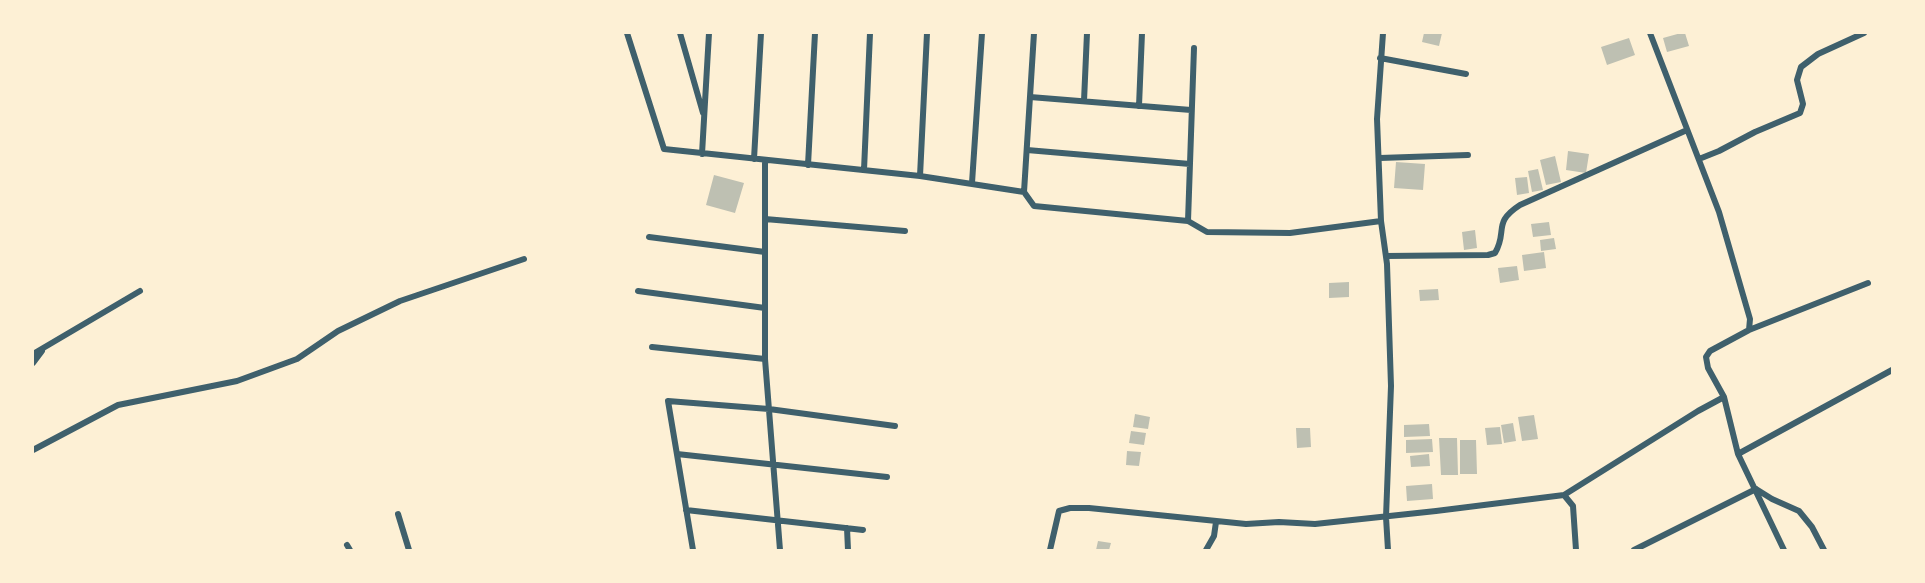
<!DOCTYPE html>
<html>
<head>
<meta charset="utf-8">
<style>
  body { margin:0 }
  #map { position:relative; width:1925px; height:583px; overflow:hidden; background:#fdf0d5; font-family:Signika,sans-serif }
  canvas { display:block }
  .frame { position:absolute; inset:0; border:34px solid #fdf0d5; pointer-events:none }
</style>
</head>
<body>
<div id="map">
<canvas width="1925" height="583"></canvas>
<div class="frame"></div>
</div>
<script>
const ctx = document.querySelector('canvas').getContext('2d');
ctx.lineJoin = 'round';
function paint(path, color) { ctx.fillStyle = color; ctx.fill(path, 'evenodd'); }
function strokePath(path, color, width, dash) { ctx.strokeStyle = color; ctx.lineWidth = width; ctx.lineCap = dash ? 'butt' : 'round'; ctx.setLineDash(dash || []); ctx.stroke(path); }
paint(new Path2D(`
  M 1424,33 L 1442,33 L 1439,46 L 1422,42 Z
  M 1681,33 L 1685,33 L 1689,46 L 1667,52 L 1663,38 Z
  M 1629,38 L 1635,55 L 1607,65 L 1601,47 Z
  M 1568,151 L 1589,154 L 1586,173 L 1566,170 Z
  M 1555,156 L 1561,182 L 1546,185 L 1540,160 Z
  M 1396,162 L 1425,164 L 1423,190 L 1394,188 Z
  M 1538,169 L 1543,190 L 1532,192 L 1528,171 Z
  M 714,175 L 744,183 L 735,213 L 706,205 Z
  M 1527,177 L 1529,193 L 1517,195 L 1515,178 Z
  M 1549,222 L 1551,235 L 1533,237 L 1531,224 Z
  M 1475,230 L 1477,248 L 1464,250 L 1462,232 Z
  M 1554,238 L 1556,249 L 1541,251 L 1540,240 Z
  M 1544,252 L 1546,268 L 1524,271 L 1522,255 Z
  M 1517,266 L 1519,280 L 1500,283 L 1498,268 Z
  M 1349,282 L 1349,297 L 1329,298 L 1329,283 Z
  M 1438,289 L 1439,300 L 1420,301 L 1419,290 Z
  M 1135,414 L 1150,417 L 1148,429 L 1133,427 Z
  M 1534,415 L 1538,439 L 1522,441 L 1518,417 Z
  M 1513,423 L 1516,441 L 1504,443 L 1501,425 Z
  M 1429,424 L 1430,436 L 1404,437 L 1404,425 Z
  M 1500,427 L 1502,444 L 1487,445 L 1485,428 Z
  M 1296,428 L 1310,428 L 1311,447 L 1297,448 Z
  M 1131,431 L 1146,433 L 1144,445 L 1129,443 Z
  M 1439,438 L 1457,438 L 1458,475 L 1441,475 Z
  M 1432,439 L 1433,452 L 1406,453 L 1406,440 Z
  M 1460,440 L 1476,440 L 1477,474 L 1460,474 Z
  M 1127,451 L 1141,452 L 1139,466 L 1126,465 Z
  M 1429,454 L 1430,466 L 1411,467 L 1410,456 Z
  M 1432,484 L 1433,499 L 1407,501 L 1406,486 Z
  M 1098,541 L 1111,543 L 1109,550 L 1096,550 Z`), '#bec0b2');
strokePath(new Path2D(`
  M 627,33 L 664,149 L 920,176 L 1024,192 L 1034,206 L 1188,221 L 1207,232 L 1290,233 L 1381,221
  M 680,33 L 703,113
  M 1383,33 L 1377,119 L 1381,221 L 1387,264 L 1391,386 L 1386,517 L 1388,550
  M 1380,58 L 1466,74
  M 1030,97 L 1191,110
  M 1084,101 L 1087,33
  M 1139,106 L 1142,33
  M 1027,150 L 1190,164
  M 702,154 L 709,33
  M 1380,158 L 1468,155
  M 754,159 L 761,33
  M 1699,159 L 1719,151 L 1755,132 L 1800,113 L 1803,104 L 1797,80 L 1801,67 L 1818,54 L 1864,33
  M 765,161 L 765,359 L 780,550
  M 808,165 L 815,33
  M 864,170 L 870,33
  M 920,176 L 927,33
  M 972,183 L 982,33
  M 1024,192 L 1034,33
  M 765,219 L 905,231
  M 1188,221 L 1194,48
  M 649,237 L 765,252
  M 1386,256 L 1488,255 L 1495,253 C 1508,231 1492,223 1520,205 L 1687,130
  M 638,291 L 765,308
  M 1749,330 L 1868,283
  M 652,347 L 765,359
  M 33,354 L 140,291
  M 33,363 L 42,351
  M 1724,397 L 1738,454 L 1892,370
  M 33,450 L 118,405 L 237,381 L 297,359 L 338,331 L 400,301 L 524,259
  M 677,454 L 887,477
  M 1738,454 L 1784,550
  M 1756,489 L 1772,499 L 1799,511 L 1812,527 L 1824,550
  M 1564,495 L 1573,506 L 1576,550
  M 686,510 L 863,530
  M 398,514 L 409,550
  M 847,528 L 848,550
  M 347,545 L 350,550
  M 693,550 L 668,401 L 769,409 L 895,426
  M 1050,550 L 1059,511 L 1070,508 L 1089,508 L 1246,524 L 1279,522 L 1315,524 L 1436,511 L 1564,495 L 1698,411 L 1724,397 L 1708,368 L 1706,357 L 1710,351 L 1749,330 L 1750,319 L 1719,212 L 1650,33
  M 1206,550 L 1214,536 L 1216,522
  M 1634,550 L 1756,489`), '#3f606c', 6);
</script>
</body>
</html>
